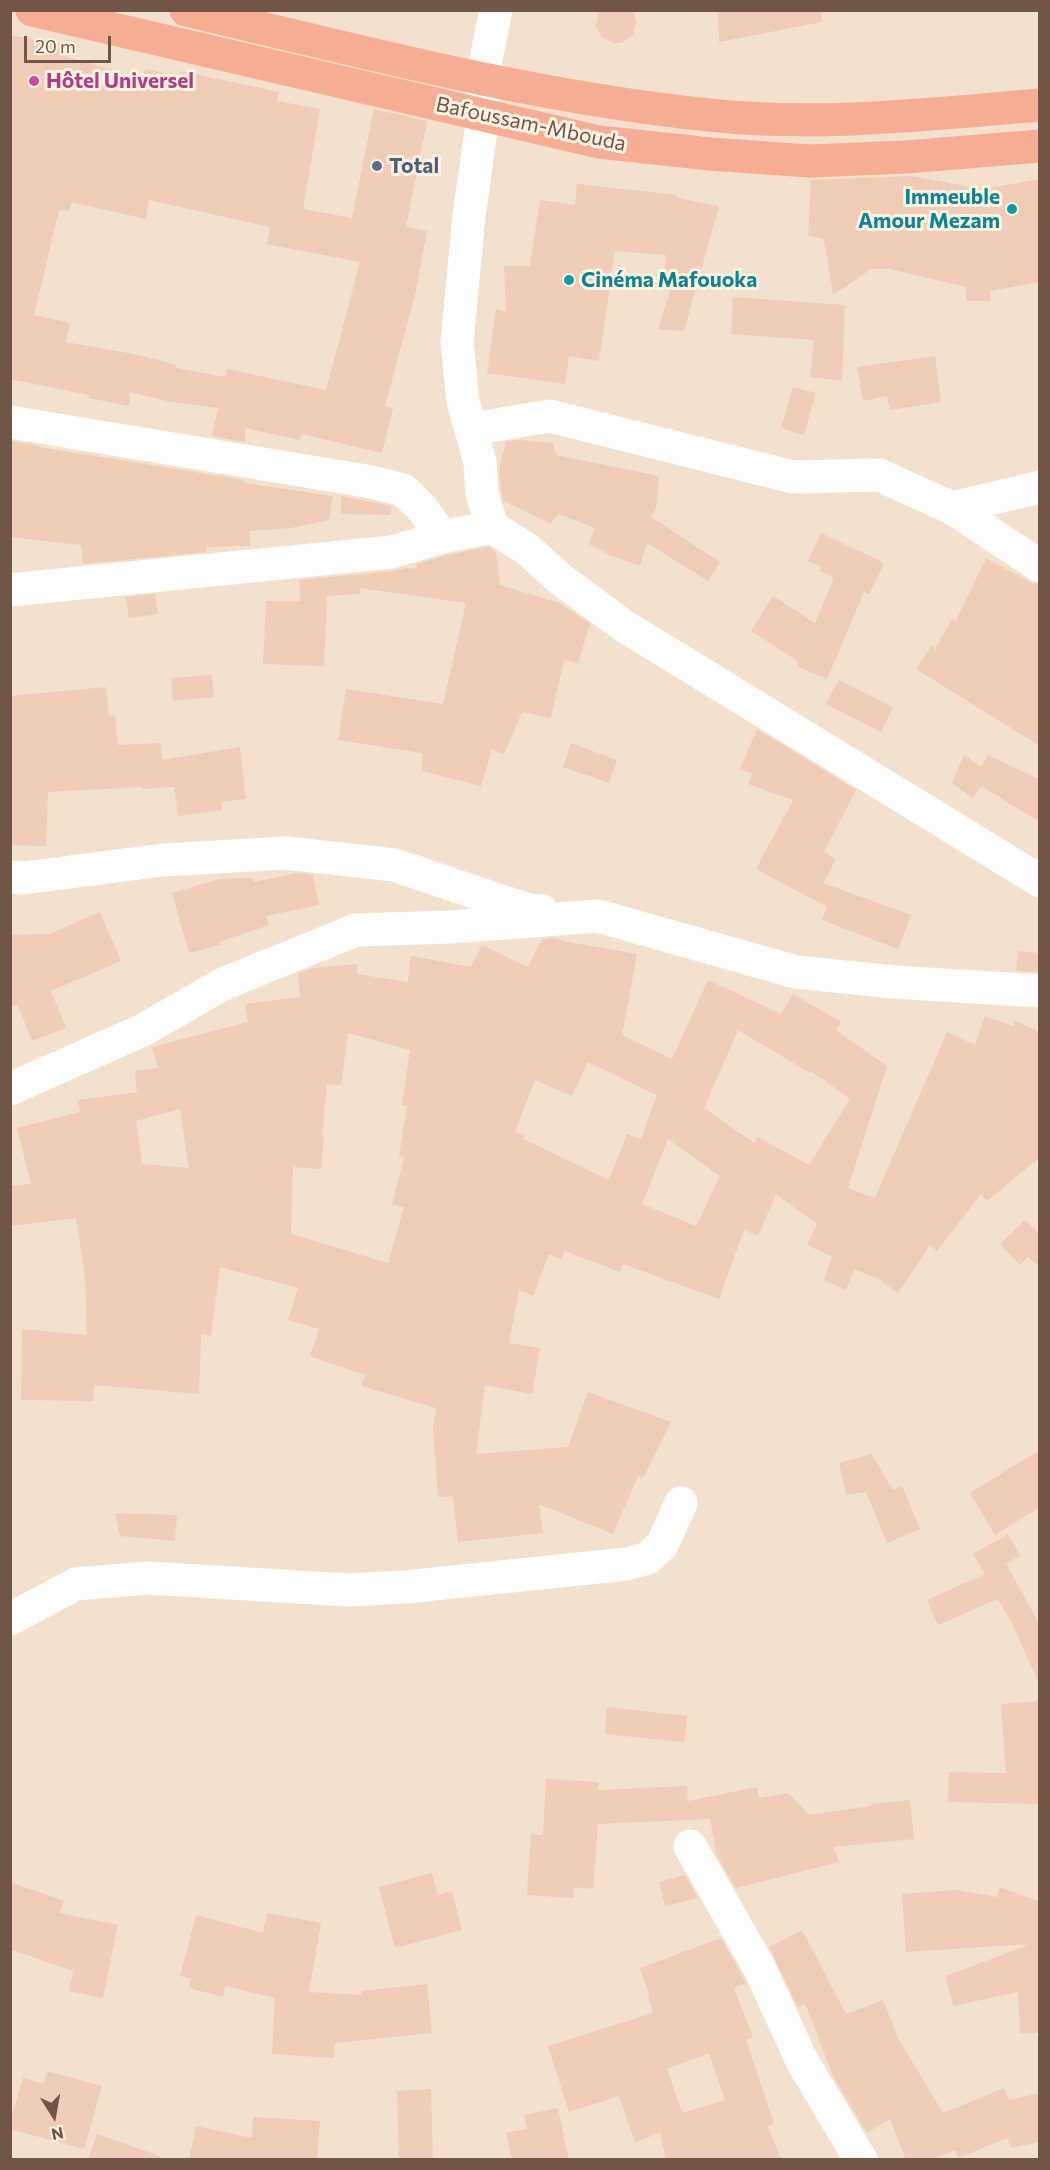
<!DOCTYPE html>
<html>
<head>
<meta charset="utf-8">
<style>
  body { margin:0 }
  #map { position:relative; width:1050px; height:2170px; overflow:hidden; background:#fcf0de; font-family:Commissioner,sans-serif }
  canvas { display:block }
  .frame { position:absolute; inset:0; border:12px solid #715547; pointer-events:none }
  .north { position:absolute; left:24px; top:2086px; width:60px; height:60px; -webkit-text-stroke:4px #fff4e4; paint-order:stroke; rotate:169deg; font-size:16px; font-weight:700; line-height:24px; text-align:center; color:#715547 }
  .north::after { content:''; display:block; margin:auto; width:21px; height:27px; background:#715547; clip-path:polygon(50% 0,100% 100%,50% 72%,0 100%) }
  .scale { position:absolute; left:24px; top:36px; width:87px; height:27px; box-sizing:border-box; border:3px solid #715547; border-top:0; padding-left:8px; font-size:18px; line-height:21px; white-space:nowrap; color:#715547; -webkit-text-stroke:4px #fff4e4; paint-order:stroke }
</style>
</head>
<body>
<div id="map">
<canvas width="1050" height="2170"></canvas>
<div class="frame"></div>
<div class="north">N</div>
<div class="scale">20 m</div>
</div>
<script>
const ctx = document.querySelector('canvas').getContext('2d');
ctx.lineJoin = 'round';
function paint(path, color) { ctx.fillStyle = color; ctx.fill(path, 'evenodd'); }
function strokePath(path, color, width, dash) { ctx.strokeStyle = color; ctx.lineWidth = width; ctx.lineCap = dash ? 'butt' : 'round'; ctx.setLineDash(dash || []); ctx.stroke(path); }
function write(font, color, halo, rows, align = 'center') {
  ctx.font = font + ' Commissioner,sans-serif'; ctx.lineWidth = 6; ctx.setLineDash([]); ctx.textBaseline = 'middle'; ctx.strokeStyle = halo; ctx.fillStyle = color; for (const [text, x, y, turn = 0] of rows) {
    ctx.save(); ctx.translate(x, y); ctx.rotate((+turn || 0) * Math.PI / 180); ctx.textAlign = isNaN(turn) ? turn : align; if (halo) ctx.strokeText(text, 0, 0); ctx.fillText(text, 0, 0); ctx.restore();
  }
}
paint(new Path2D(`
  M 11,11 L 1039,11 L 1039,2159 L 11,2159 Z`), '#f3e1cd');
paint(new Path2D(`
  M 599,10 L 633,10 L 636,22 L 633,35 L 621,43 L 614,43 L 603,38 L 596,27 Z
  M 718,10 L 821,10 L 822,22 L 719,42 Z
  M 10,35 L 63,45 L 61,55 L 143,79 L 145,69 L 180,76 L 180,71 L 279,92 L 277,101 L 320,109 L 303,209 L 352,218 L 374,109 L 427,121 L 406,227 L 427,231 L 416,291 L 385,406 L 393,408 L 382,453 L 302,434 L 300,440 L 245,428 L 245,442 L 212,436 L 218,408 L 167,401 L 130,392 L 129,406 L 89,398 L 89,395 L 10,379 ZM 149,200 L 270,227 L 267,244 L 360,262 L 326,390 L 227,369 L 225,377 L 176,368 L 177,365 L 139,355 L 66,342 L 70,323 L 34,315 L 59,210 L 70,211 L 71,202 L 146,219 Z
  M 911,176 L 983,189 L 1040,179 L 1040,282 L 990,291 L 990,301 L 966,301 L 966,287 L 890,269 L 871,269 L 833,295 L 824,239 L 808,236 L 811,180 Z
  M 577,184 L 677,195 L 677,198 L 719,206 L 684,331 L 658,329 L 670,291 L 662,290 L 666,255 L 615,251 L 599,361 L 569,356 L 565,384 L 487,373 L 496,309 L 506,311 L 504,266 L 530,266 L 540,200 L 575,205 Z
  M 733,297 L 845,305 L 842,381 L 810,377 L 814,340 L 731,334 Z
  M 935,356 L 941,402 L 890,410 L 887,396 L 863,401 L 857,367 Z
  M 793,387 L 816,393 L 804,435 L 781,428 Z
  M 517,440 L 553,443 L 556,455 L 659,476 L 656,508 L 651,517 L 720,562 L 708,581 L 647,543 L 640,566 L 610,555 L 589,544 L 595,528 L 558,514 L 550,524 L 504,501 L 501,491 L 499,470 L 506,442 Z
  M 10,441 L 38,446 L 38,447 L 244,480 L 244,483 L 333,496 L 329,520 L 291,528 L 250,531 L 250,546 L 206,547 L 206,552 L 83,564 L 81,545 L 10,537 Z
  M 341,496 L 391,506 L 391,515 L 341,514 Z
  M 821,533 L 884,563 L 869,594 L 864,592 L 827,679 L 797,666 L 799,662 L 751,631 L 773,596 L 815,623 L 834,578 L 820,571 L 822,567 L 808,561 Z
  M 488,547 L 496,552 L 500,585 L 560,603 L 590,624 L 578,663 L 564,660 L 551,718 L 522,712 L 504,754 L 492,749 L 481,786 L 422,771 L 422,753 L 338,740 L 346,689 L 443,704 L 466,603 L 360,588 L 361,594 L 327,596 L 324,666 L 263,664 L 266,601 L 300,601 L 299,580 L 394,571 L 405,568 L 417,569 L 417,564 L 447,555 Z
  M 986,558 L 1030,582 L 1040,585 L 1040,746 L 916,669 L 931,646 L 935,649 L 952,619 L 956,621 Z
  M 155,594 L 158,614 L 129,618 L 126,597 Z
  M 212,675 L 214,697 L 173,701 L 171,678 Z
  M 839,680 L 893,707 L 881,732 L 826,704 Z
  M 106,687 L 109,716 L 115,715 L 118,745 L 161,743 L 162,760 L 240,747 L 246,799 L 221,802 L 222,810 L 178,816 L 174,787 L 142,789 L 142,787 L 48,792 L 46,846 L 10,845 L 10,696 Z
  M 757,729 L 856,790 L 824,852 L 836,859 L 823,883 L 911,915 L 898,949 L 822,920 L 827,907 L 756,869 L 793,800 L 748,784 L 752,774 L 740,769 Z
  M 571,743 L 617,760 L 609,783 L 563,767 Z
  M 964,755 L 981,767 L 988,755 L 1040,780 L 1040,822 L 981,786 L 973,798 L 952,783 Z
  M 298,873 L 313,875 L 319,905 L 266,916 L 269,925 L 219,942 L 220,945 L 189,953 L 172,893 L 219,879 L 252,878 L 254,882 Z
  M 100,912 L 121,961 L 51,991 L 66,1028 L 32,1041 L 18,1005 L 10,1006 L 10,935 L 50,934 Z
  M 556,938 L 563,941 L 637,954 L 622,1035 L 672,1059 L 708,980 L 781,1014 L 793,994 L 841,1022 L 836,1030 L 887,1066 L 848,1188 L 875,1198 L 947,1032 L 975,1045 L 985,1016 L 1013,1026 L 1015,1021 L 1040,1032 L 1040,1157 L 987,1201 L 981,1194 L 937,1251 L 930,1245 L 898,1293 L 878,1279 L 854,1269 L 846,1290 L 824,1280 L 832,1257 L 807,1245 L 817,1224 L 776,1194 L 758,1236 L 744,1230 L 719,1299 L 623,1264 L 620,1272 L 565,1251 L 561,1259 L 549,1254 L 533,1296 L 519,1290 L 509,1343 L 540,1348 L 532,1394 L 485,1385 L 476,1454 L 568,1447 L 588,1392 L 671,1422 L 643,1478 L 638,1476 L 613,1534 L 539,1504 L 543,1533 L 458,1542 L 453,1496 L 438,1497 L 433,1428 L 436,1408 L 361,1386 L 365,1375 L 310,1356 L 319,1329 L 288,1320 L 298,1288 L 220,1267 L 211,1336 L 201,1334 L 199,1394 L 94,1385 L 93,1401 L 21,1400 L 22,1329 L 87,1335 L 85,1277 L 76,1218 L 10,1226 L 10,1186 L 31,1184 L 17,1128 L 80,1112 L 78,1100 L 137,1092 L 135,1071 L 158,1068 L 152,1047 L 248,1022 L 245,1004 L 300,997 L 298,974 L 313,968 L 357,964 L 357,974 L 408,982 L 411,956 L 471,967 L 482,945 L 528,967 L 542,939 ZM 738,1030 L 810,1073 L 811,1071 L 850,1099 L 809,1165 L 758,1137 L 754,1143 L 704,1108 ZM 348,1033 L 410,1050 L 402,1105 L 407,1106 L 399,1156 L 404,1157 L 392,1205 L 404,1207 L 388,1263 L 291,1234 L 293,1167 L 321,1169 L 324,1137 L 322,1137 L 327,1084 L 341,1085 ZM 588,1062 L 657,1095 L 641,1139 L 627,1134 L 609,1180 L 523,1139 L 524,1135 L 515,1132 L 535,1080 L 572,1096 ZM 180,1109 L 189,1168 L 142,1164 L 136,1121 ZM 668,1139 L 720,1176 L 696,1226 L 642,1204 Z
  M 1018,951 L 1040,953 L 1040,972 L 1016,971 Z
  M 1025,1220 L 1040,1234 L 1040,1267 L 1028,1257 L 1020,1265 L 1000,1244 Z
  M 1040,1450 L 1040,1507 L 995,1535 L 970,1493 Z
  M 871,1454 L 893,1490 L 902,1486 L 920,1529 L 887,1543 L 866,1492 L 846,1495 L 839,1463 Z
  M 115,1513 L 177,1515 L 175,1541 L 120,1536 Z
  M 1008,1534 L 1020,1556 L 1006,1564 L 1040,1625 L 1040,1686 L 1012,1623 L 998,1599 L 938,1625 L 927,1600 L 985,1574 L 973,1554 Z
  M 1040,1701 L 1040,1804 L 948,1802 L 949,1772 L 1006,1773 L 1001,1704 Z
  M 607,1707 L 687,1716 L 684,1742 L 605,1734 Z
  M 546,1779 L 599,1782 L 598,1790 L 687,1786 L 688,1801 L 757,1787 L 759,1798 L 788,1793 L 809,1815 L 871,1806 L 871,1804 L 910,1800 L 914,1839 L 833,1847 L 839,1862 L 736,1888 L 717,1856 L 710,1819 L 598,1824 L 593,1889 L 574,1887 L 573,1898 L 527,1895 L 531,1834 L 543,1835 Z
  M 432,1873 L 438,1895 L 452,1891 L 462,1930 L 395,1948 L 379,1887 Z
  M 685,1875 L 698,1898 L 665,1906 L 659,1882 Z
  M 10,1882 L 64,1901 L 59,1913 L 118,1925 L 103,1998 L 69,1991 L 73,1971 L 10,1949 Z
  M 1000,1887 L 1040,1902 L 1040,2033 L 1020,2033 L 1018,1992 L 953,2006 L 946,1976 L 1031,1944 L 906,1952 L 902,1894 L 956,1890 L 997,1897 Z
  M 267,1913 L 321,1923 L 309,1992 L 361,1995 L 361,1991 L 427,1984 L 432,2033 L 335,2043 L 334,2058 L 272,2054 L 275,1998 L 225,1986 L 223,1997 L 189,1988 L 191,1979 L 180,1976 L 196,1915 L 263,1933 Z
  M 802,1930 L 846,2014 L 883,2000 L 898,2038 L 943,2113 L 1004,2088 L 1009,2100 L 1040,2093 L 1040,2142 L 1011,2148 L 1007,2138 L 958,2158 L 955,2150 L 931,2160 L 906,2160 L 890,2119 L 867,2133 L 833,2076 L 805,2003 L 798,2007 L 769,1947 Z
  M 721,1938 L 746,1983 L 734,1988 L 753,2037 L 746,2040 L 774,2124 L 767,2126 L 782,2160 L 666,2160 L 660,2133 L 635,2142 L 619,2096 L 569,2112 L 548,2046 L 653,2013 L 648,1996 L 649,1995 L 640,1968 ZM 709,2053 L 725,2100 L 682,2113 L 667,2069 Z
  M 47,2071 L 102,2086 L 84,2149 L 10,2129 L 10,2122 L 23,2078 L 44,2084 Z
  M 431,2089 L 433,2160 L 399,2160 L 397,2091 Z
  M 558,2108 L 569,2160 L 512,2160 L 506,2133 L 527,2129 L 524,2115 Z
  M 253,2117 L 320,2121 L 317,2160 L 189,2160 L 196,2126 L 252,2138 Z
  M 97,2134 L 160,2156 L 159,2160 L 88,2160 Z`), '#f1ccb6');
strokePath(new Path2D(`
  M 496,10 L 482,79 L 483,116 L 469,216 L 457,342 L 463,401 L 480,462 L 482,494 L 492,527 L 527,549 L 560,579 L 624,626 L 1040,881
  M 10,422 L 372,482 L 403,490 L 422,508 L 442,537
  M 471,429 L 550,416 L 793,477 L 879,475 L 952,508 L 1040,566
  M 952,508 L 1040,487
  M 10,590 L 392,552 L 442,537 L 492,527
  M 10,877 L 24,878 L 163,860 L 286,853 L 394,865 L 528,910 L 542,911
  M 10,1089 L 143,1030 L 223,984 L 356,930 L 450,927 L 598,916 L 796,972 L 894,982 L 1040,991
  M 10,1619 L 76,1584 L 148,1578 L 348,1590 L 405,1587 L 627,1564 L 648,1558 L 662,1545 L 681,1503
  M 690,1846 L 759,1967 L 802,2061 L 861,2160`), '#fff', 33);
strokePath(new Path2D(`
  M 32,10 L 599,142 L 710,154 L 809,161 L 906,157 L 1040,146
  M 186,10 C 359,51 532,97 709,115 C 819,127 930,114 1040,105`), '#f7ac94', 33);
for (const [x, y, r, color] of [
  [34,81,6,"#d1479c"],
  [377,166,6,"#5c6f8a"],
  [1012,209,6,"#0f9aa8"],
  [569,280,6,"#0f9aa8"]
]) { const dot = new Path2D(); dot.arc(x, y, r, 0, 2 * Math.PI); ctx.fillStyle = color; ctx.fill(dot); strokePath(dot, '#fff4e4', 2); }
write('bold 21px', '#b23c85', '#fff4e4', [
  ["Hôtel Universel",46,81]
], 'left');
write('21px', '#715547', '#fff4e4', [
  ["Bafoussam-Mbouda",531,124,12]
]);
write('bold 21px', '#4e5e75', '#fff4e4', [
  ["Total",389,166]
], 'left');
write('bold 21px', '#0d838f', '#fff4e4', [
  ["Immeuble",1000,197],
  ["Amour Mezam",1000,221],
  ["Cinéma Mafouoka",581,280,"left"]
], 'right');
</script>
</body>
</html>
